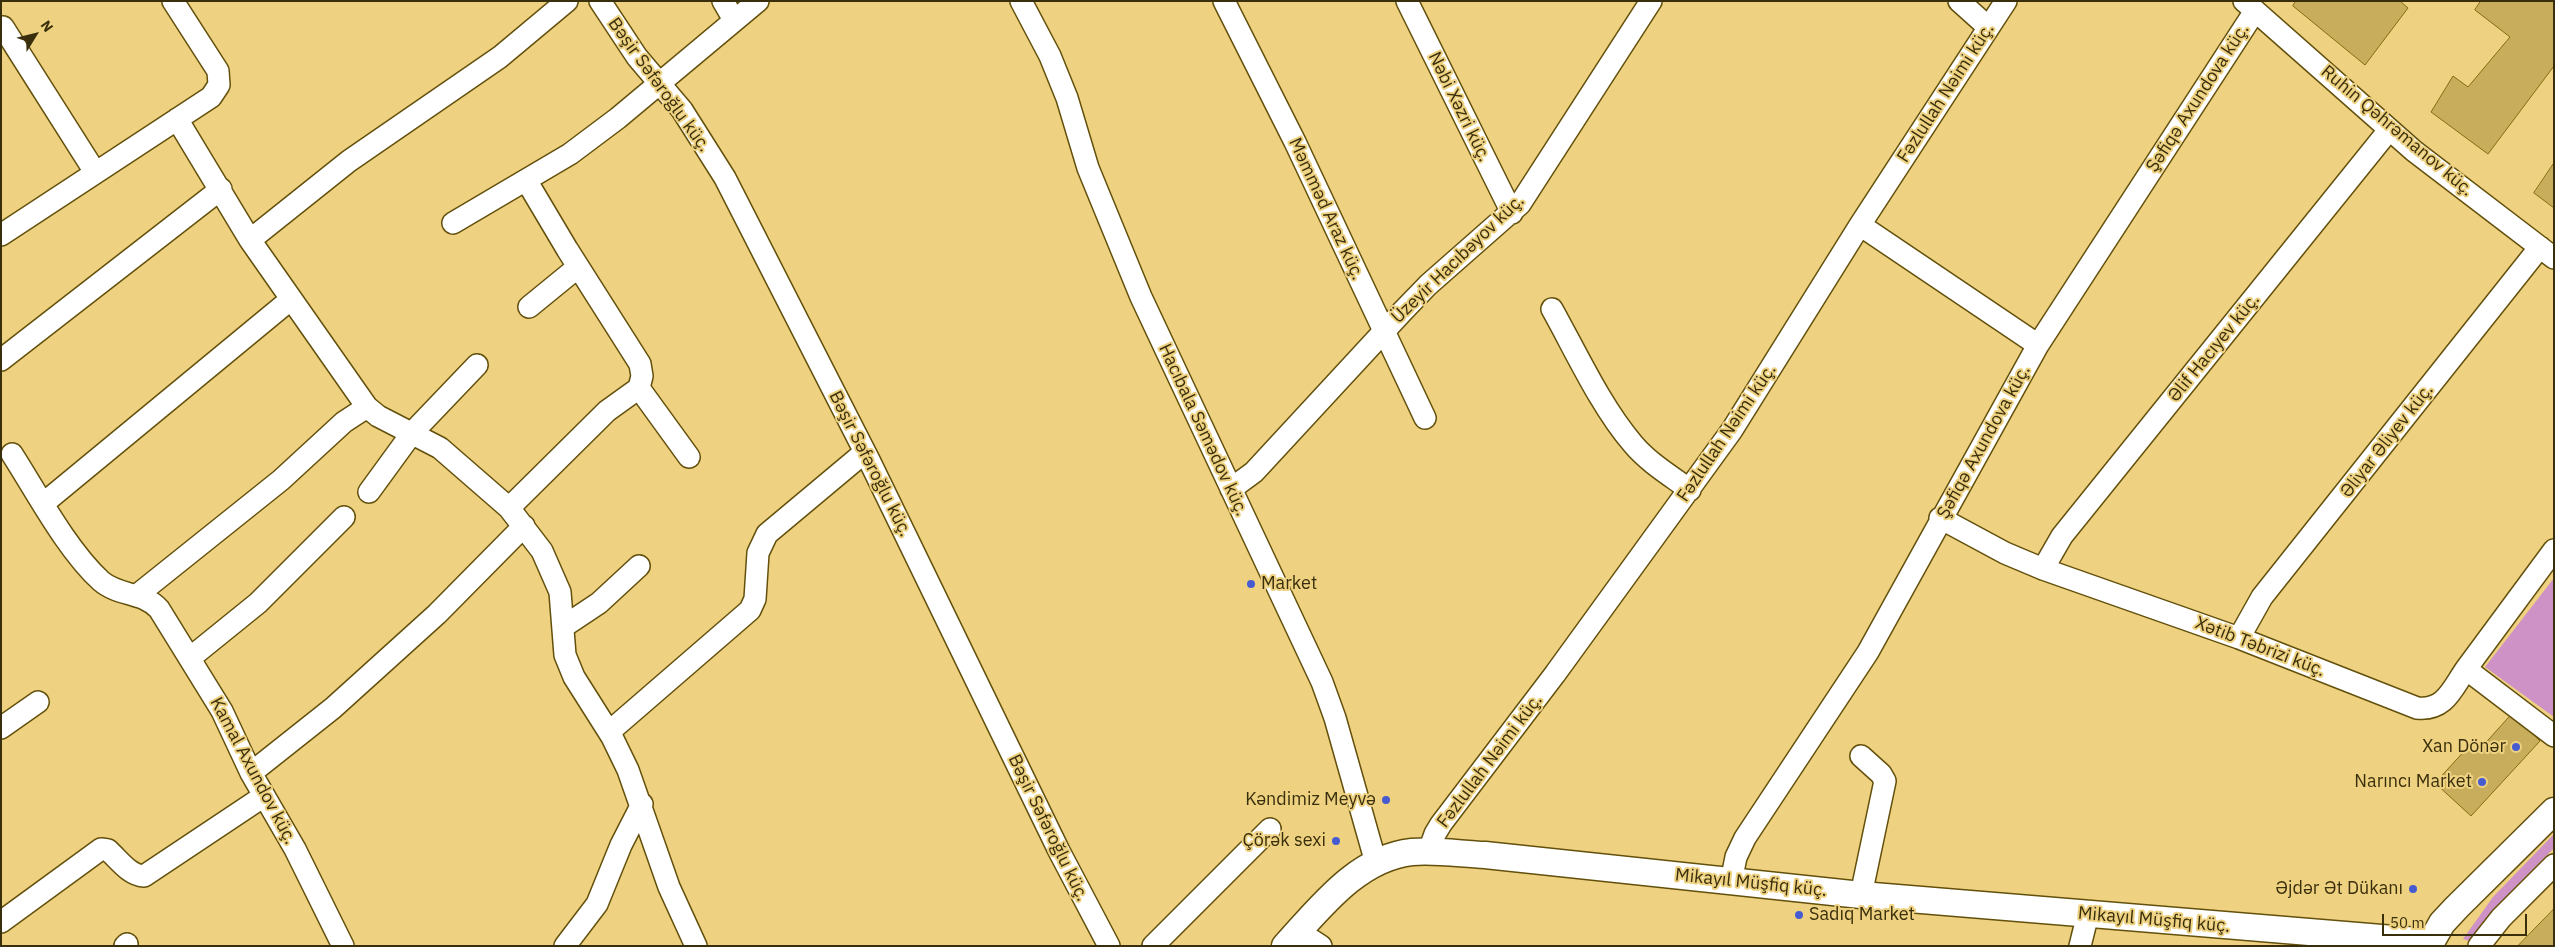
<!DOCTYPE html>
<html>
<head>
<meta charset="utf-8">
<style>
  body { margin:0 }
  #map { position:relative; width:2555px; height:947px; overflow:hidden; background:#eed281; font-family:"IBM Plex Sans",sans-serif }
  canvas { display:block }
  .frame { position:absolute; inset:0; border:2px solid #3a2f0c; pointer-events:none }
  .north { position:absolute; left:10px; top:10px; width:50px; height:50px; -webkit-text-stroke:4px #eed281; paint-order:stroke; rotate:54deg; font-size:14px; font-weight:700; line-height:20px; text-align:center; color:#3a2f0c }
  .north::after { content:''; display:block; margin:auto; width:18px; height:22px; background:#3a2f0c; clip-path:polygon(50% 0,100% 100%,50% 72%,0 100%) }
  .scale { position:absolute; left:2382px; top:914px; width:145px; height:22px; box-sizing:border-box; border:2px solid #3a2f0c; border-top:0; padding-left:6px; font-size:15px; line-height:18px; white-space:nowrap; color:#3a2f0c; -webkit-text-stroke:4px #eed281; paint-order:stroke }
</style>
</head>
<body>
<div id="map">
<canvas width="2555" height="947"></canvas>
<div class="frame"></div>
<div class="north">N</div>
<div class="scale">50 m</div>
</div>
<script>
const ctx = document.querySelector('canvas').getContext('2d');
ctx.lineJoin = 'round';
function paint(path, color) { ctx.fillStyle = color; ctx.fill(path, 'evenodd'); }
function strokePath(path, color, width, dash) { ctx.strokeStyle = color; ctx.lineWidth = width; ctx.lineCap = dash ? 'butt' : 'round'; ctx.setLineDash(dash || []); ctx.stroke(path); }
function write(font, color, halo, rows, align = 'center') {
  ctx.font = font + ' "IBM Plex Sans",sans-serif'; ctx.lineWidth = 4; ctx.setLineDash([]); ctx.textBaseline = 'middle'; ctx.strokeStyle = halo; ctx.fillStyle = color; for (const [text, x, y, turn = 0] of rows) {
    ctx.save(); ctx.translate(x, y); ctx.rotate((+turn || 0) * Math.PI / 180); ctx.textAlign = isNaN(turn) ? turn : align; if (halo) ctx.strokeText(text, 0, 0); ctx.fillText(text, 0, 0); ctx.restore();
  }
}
paint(new Path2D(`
  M 2554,578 L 2554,717 L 2485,667 Z
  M 2554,834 L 2554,848 L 2501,902 L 2472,942 L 2463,939 L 2493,897 Z`), '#cf92c7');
const building = new Path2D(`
  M 2296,1 L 2400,1 L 2408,8 L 2365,65 L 2293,6 Z
  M 2481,1 L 2554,1 L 2554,66 L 2488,154 L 2431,112 L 2453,76 L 2468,87 L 2510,37 L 2475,10 Z
  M 2554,163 L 2554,208 L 2534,193 Z
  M 2512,714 L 2540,741 L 2471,816 L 2435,783 L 2468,747 L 2476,753 Z
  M 2554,909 L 2554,946 L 2518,946 Z`);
paint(building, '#c8ad5c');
strokePath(building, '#856b0f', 1);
const minor = new Path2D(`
  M 600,1 L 637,57 L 682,110 L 725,178 L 869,460 L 1059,851 L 1109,946
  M 723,1 L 734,20
  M 1021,1 L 1050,56 L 1067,98 L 1088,168 L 1141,297 L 1322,682 L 1335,718 L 1376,863
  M 1224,1 L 1295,142 L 1425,418
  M 1407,1 L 1512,213
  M 1959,1 L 1988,27
  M 2244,1 L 2414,151 L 2554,258
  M 3,27 L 95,172
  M 177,119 L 250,240 L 367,407 L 378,416 L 440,448 L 509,508 L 542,551 L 560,592 L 565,655 L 574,677 L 612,737 L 628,770 L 669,887 L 696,946
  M 453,223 L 570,154 L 618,118 L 758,1
  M 1860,225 L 2038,345
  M 1,235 L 211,97 L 219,85 L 218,71 L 173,1
  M 250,240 L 349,161 L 500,57 L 567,1
  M 529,307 L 578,267
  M 1552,309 C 1576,352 1601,407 1633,444 C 1649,463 1671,476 1690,490
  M 1,360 L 221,189
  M 639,388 L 689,457
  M 12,454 C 37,493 67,550 101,581 C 118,596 144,592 159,609 L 222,711 L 251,773 L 295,849 L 343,946
  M 1231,489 L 1254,472 L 1401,313 L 1428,285 L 1520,204 L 1651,1
  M 369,492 L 412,433 L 477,365
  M 44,503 L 290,300
  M 509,508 L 607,411 L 639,388 L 642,376 L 640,364 L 567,249 L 526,180
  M 1940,518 L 2005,553 L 2043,569 L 2239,638 L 2417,708 C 2445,711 2452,689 2466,669 L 2554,736
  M 2043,569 L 2062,536 L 2389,130
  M 136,596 L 281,480 L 344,422 L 367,407
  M 563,627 L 599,603 L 639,566
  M 2239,638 L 2262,597 L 2540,247
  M 190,658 L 258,603 L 344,517
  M 2466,669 L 2554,550
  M 1,728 L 38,702
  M 609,732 L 750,610 L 755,599 L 758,553 L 767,534 L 865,452
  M 1861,756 L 1881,774 L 1885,781 L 1861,895
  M 251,773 L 333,708 L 437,614 L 524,526
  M 1429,851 L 1435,834 L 1441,824 L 1555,674 L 1732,430 L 1860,225 L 2006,1
  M 1731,882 L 1736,857 L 1745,838 L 1868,652 L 2038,345 L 2255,11
  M 1,922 L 101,849 L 108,850 C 119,860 129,875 144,876 L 264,796
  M 1298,931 L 1321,946
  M 125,946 L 127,944
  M 565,946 L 597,904 L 621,845 L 642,804
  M 1153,946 L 1270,829
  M 2080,946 L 2088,914
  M 2479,946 L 2501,918 L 2554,865`);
const major = new Path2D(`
  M 1285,946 C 1320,908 1357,858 1412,852 C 1436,850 1461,854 1485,855 L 1861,895 L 2430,942
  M 2429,946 L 2442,923 L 2457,907 L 2554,811`);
strokePath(minor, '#63500c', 24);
strokePath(major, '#63500c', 29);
strokePath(minor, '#fff', 21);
strokePath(major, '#fff', 26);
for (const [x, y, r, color] of [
  [1251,584,5,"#465bcf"],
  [2516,747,5,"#465bcf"],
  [2482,782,5,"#465bcf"],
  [1386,800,5,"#465bcf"],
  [1336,841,5,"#465bcf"],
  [2413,889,5,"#465bcf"],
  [1799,915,5,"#465bcf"]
]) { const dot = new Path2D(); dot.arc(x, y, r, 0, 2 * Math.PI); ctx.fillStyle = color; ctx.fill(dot); strokePath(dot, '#eed281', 2); }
write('18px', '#3a2f0c', '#eed281', [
  ["Bəşir Səfəroğlu küç.",659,85,54],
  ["Fəzlullah Nəimi küç.",1946,93,-57],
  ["Şəfiqə Axundova küç.",2198,98,-57],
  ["Nəbi Xəzri küç.",1459,107,64],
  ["Ruhin Qəhrəmanov küç.",2397,131,40],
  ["Məmməd Araz küç.",1326,209,65],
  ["Üzeyir Hacıbəyov küç.",1458,259,-44],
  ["Əlif Hacıyev küç.",2214,348,-51],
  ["Hacıbala Səmədov küç.",1203,430,65],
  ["Fəzlullah Nəimi küç.",1727,433,-56],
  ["Əliyar Əliyev küç.",2387,441,-52],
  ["Şəfiqə Axundova küç.",1984,442,-61],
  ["Bəşir Səfəroğlu küç.",870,464,63],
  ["Xətib Təbrizi küç.",2260,647,21],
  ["Fəzlullah Nəimi küç.",1490,761,-53],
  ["Kamal Axundov küç.",253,771,62],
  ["Bəşir Səfəroğlu küç.",1048,828,64],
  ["Mikayıl Müşfiq küç.",1751,883,6],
  ["Mikayıl Müşfiq küç.",2154,920,5]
]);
write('18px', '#3a2f0c', '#eed281', [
  ["Market",1261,584,"left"],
  ["Xan Dönər",2506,747],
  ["Narıncı Market",2472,782],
  ["Kəndimiz Meyvə",1376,800],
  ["Çörək sexi",1326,841],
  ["Əjdər Ət Dükanı",2403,889],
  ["Sadıq Market",1809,915,"left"]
], 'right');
</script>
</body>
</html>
